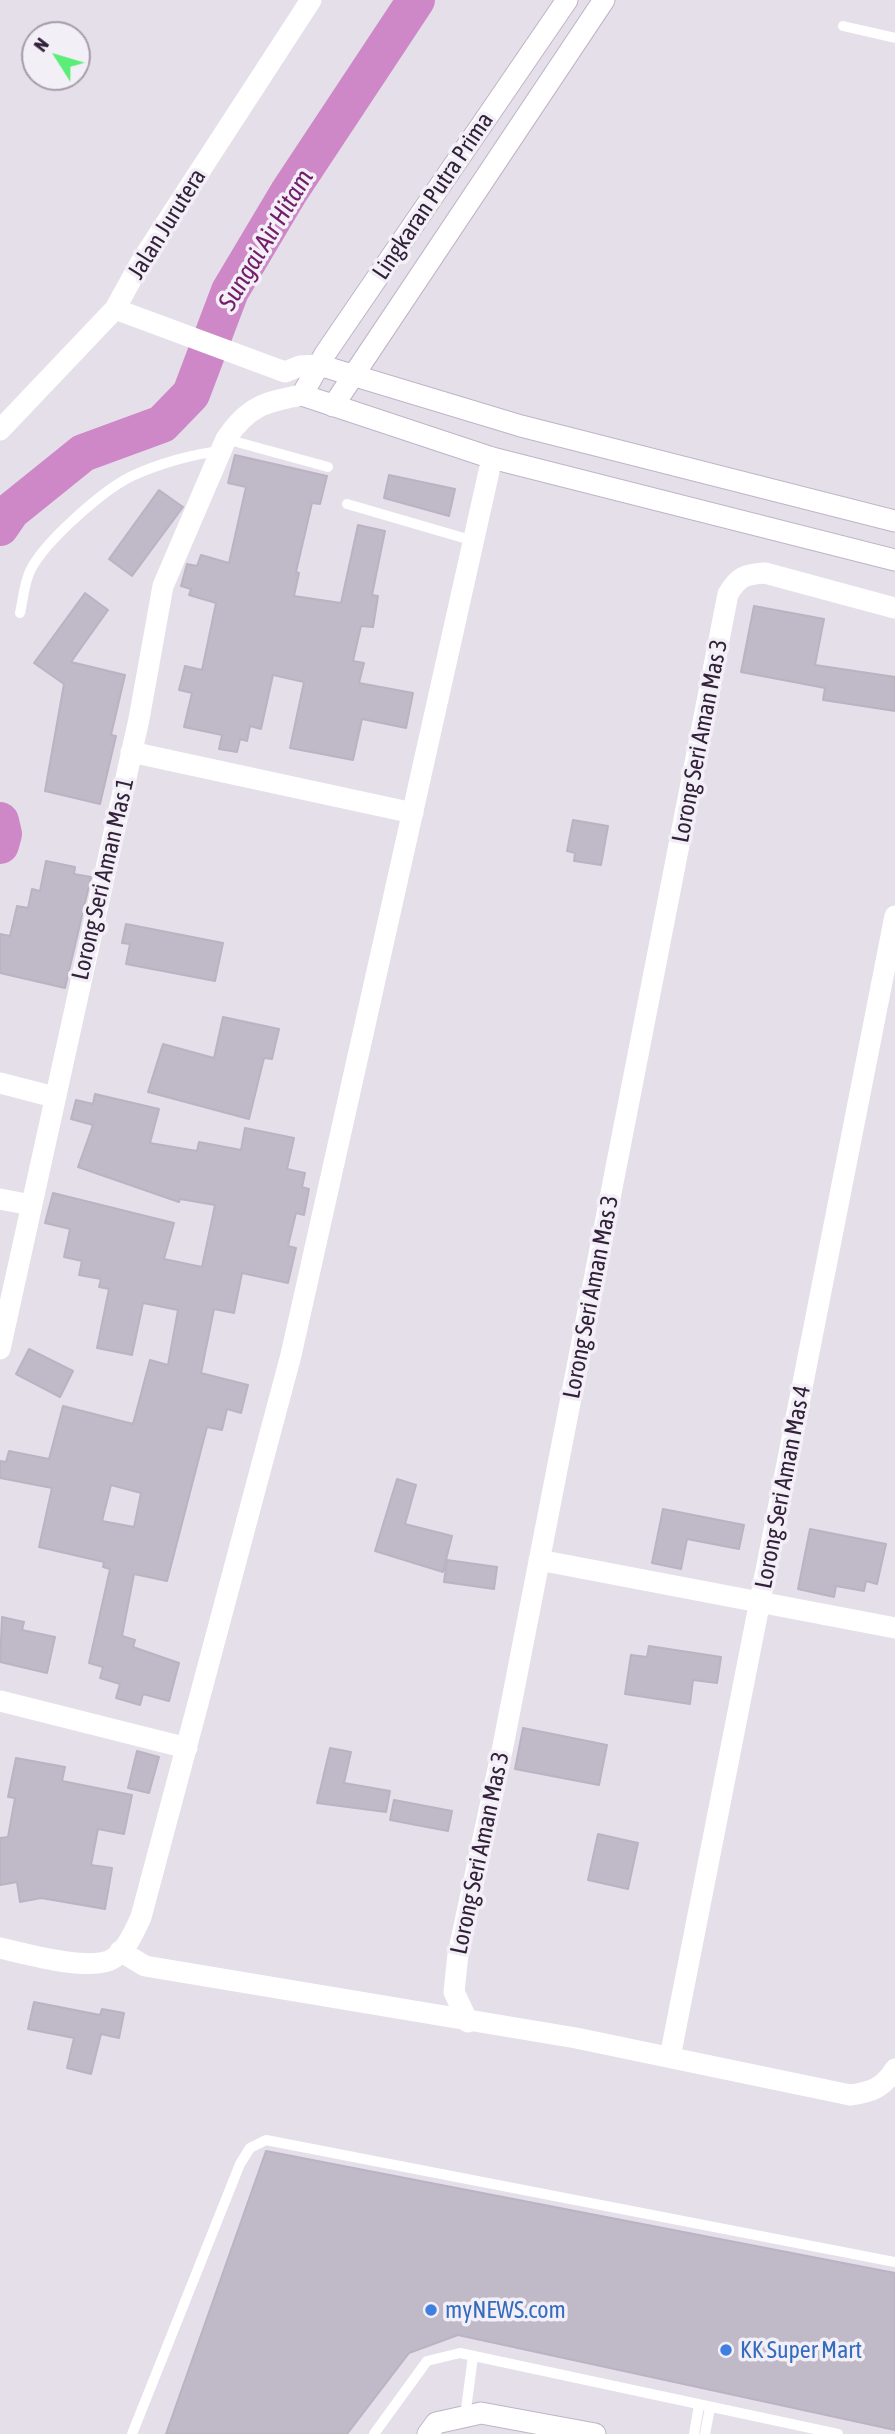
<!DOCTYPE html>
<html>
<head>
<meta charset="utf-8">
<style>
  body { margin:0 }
  #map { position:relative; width:895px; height:2434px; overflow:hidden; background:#e5dfea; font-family:"Asap Condensed",sans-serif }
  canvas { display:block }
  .north { position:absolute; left:21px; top:21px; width:70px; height:70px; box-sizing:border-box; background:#f3eff7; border:2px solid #a69dab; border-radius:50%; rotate:307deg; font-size:19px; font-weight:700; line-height:28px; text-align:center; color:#322139 }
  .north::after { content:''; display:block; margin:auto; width:24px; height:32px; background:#5aed77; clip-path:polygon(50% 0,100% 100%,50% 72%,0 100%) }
</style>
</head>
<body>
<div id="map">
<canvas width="895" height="2434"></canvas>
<div class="north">N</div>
</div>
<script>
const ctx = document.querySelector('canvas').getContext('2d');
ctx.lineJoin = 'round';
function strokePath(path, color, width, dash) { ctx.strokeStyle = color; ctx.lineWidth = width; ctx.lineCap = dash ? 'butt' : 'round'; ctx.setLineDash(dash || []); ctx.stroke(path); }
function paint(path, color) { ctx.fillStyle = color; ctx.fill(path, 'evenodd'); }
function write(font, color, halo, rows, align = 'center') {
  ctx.font = font + ' "Asap Condensed",sans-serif'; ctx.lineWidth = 7; ctx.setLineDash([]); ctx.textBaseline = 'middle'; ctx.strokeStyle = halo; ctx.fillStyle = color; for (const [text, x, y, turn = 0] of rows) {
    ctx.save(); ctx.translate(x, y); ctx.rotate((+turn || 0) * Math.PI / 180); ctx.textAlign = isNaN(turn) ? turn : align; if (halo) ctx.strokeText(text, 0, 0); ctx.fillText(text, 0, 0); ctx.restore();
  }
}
strokePath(new Path2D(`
  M 0,527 L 11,511 L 83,453 L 162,424 L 191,394 L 230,291 L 289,192 L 416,0
  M 0,821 L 3,834 L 0,845`), '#ce88c7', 38);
const building = new Path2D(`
  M 235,455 L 327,476 L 320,504 L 312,503 L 296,572 L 299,573 L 294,596 L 341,603 L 358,525 L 385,531 L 372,595 L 378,596 L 373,627 L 361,626 L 353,661 L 364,663 L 359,683 L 413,693 L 406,728 L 362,719 L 353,760 L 290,748 L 304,682 L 273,675 L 261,729 L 250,726 L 247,741 L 240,739 L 237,752 L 219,749 L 222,735 L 184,727 L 192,693 L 179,690 L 185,666 L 202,670 L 216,603 L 189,595 L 191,589 L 181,586 L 187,564 L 197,566 L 201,555 L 229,563 L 246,487 L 228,483 Z
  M 389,475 L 455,489 L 449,516 L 384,498 Z
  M 159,490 L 183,507 L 132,576 L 109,559 Z
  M 85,593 L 108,610 L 71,662 L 125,675 L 111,735 L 116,736 L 100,804 L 45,791 L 64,684 L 34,663 Z
  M 754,606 L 824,619 L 815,665 L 895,677 L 895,711 L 823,700 L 825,688 L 741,672 Z
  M 573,820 L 608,826 L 601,865 L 574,861 L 575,853 L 567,851 Z
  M 46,861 L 75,867 L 74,874 L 91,877 L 65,988 L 0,973 L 0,934 L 10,936 L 17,906 L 28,908 L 32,889 L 40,891 Z
  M 126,924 L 223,943 L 215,981 L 126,964 L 130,944 L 122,943 Z
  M 223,1017 L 279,1029 L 272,1059 L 264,1058 L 249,1119 L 148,1092 L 163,1044 L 214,1058 Z
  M 95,1094 L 159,1109 L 150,1143 L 197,1151 L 199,1142 L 241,1150 L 245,1128 L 294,1138 L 287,1169 L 305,1173 L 302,1187 L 309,1189 L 304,1215 L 296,1213 L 288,1246 L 296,1248 L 288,1283 L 242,1273 L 234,1313 L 214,1309 L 201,1373 L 248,1385 L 241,1413 L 227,1409 L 222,1430 L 207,1427 L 167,1581 L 134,1574 L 122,1636 L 135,1640 L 133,1647 L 179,1663 L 169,1701 L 143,1694 L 140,1705 L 116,1698 L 120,1684 L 100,1678 L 103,1667 L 89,1663 L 110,1569 L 103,1567 L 104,1562 L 39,1547 L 52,1488 L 0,1478 L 0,1461 L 6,1462 L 9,1451 L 49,1459 L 63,1406 L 133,1424 L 150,1360 L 168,1365 L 178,1310 L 143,1303 L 132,1355 L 97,1348 L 109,1289 L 99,1287 L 101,1279 L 79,1275 L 82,1261 L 64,1257 L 70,1229 L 45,1223 L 53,1193 L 174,1223 L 164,1259 L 202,1267 L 215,1205 L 180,1199 L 179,1202 L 78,1167 L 93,1125 L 71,1119 L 76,1100 L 93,1104 ZM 111,1485 L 141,1493 L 134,1527 L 102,1521 Z
  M 29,1349 L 73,1371 L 60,1397 L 16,1374 Z
  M 397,1479 L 416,1485 L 405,1524 L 452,1536 L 443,1572 L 375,1551 Z
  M 663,1509 L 744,1525 L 739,1549 L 687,1539 L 681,1569 L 652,1563 Z
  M 810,1529 L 886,1544 L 877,1584 L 866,1581 L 864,1591 L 836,1586 L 834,1597 L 798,1589 Z
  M 447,1560 L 497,1567 L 494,1589 L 444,1582 Z
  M 2,1617 L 24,1622 L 22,1630 L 55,1637 L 47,1673 L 0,1662 Z
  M 649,1646 L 721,1657 L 717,1683 L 693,1680 L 690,1704 L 625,1694 L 631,1655 L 647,1657 Z
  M 523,1728 L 607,1745 L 599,1785 L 515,1769 Z
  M 330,1748 L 351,1752 L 344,1783 L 390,1791 L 386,1812 L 317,1803 Z
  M 137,1751 L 159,1757 L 149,1793 L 128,1788 Z
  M 16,1758 L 65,1767 L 62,1781 L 132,1795 L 124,1834 L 98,1829 L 91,1865 L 112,1868 L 105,1909 L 41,1898 L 20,1902 L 17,1882 L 0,1885 L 0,1838 L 8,1837 L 15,1798 L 8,1797 Z
  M 394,1800 L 452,1811 L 448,1831 L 390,1820 Z
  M 598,1834 L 638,1843 L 628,1889 L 588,1880 Z
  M 34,2002 L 100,2015 L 102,2009 L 124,2013 L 119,2038 L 101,2034 L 91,2074 L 67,2068 L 74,2038 L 28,2029 Z
  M 266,2151 L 895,2273 L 895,2430 L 458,2335 L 409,2353 L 347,2434 L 166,2434 Z`);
paint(building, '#c0b9c8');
strokePath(building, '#bbb2c3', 2);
const secondary = new Path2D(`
  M 567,0 L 325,354 L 302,395 L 492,458 L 895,560
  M 319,365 L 521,426 L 895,521
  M 333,406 L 604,0
  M 428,2434 L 436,2423 L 481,2413 L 595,2434`);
strokePath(secondary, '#c0b3c9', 23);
strokePath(new Path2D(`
  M 843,26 L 895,38
  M 226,439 L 328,467
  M 347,504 L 474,541
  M 20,613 C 23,600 24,584 30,571 C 44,542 103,490 132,476 C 158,464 192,454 221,451
  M 465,2417 L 473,2356
  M 132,2434 L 240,2164 L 250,2148 L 266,2140 L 895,2262
  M 374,2434 L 427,2361 L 460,2353 L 838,2434
  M 694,2434 L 699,2405
  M 705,2434 L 710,2408`), '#fff', 10);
strokePath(new Path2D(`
  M 115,309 L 285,372 L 300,366 L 319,365
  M 0,430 L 115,309 L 142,260 L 311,0
  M 131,752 L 413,813
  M 0,1083 L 54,1097
  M 0,1199 L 31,1205
  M 0,1349 L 139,719 L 163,586 L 226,439 C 248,406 265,402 302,395
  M 539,1560 L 895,1628
  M 0,1701 L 187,1748
  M 0,1948 C 26,1954 93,1973 114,1958 C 128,1947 134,1932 141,1917 L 291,1355 L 492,458
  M 120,1951 L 145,1966 L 576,2038 L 850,2095 C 872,2092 883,2088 895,2069
  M 468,2022 L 454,1992 L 458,1954 L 503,1746 L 728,594 C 738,577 745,574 765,573 L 895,608
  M 670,2057 L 895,916`), '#fff', 21);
strokePath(secondary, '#fff', 21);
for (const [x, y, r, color] of [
  [431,2310,7,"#3f7fe0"],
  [726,2350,7,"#3f7fe0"]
]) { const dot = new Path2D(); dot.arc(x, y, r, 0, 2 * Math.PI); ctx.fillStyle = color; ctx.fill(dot); strokePath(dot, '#f3eff7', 2.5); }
write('24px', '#322139', '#f3eff7', [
  ["Lingkaran Putra Prima",433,196,-56],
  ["Jalan Jurutera",167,224,-58],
  ["Lorong Seri Aman Mas 3",700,741,-79],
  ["Lorong Seri Aman Mas 1",103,879,-77],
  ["Lorong Seri Aman Mas 3",591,1297,-79],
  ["Lorong Seri Aman Mas 4",783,1487,-79],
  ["Lorong Seri Aman Mas 3",480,1853,-78]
]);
write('24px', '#366cbe', '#f3eff7', [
  ["myNEWS.com",445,2310],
  ["KK Super Mart",740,2350]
], 'left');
write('italic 26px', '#731d69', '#f3eff7', [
  ["Sungai Air Hitam",266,240,-59]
]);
</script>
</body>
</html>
